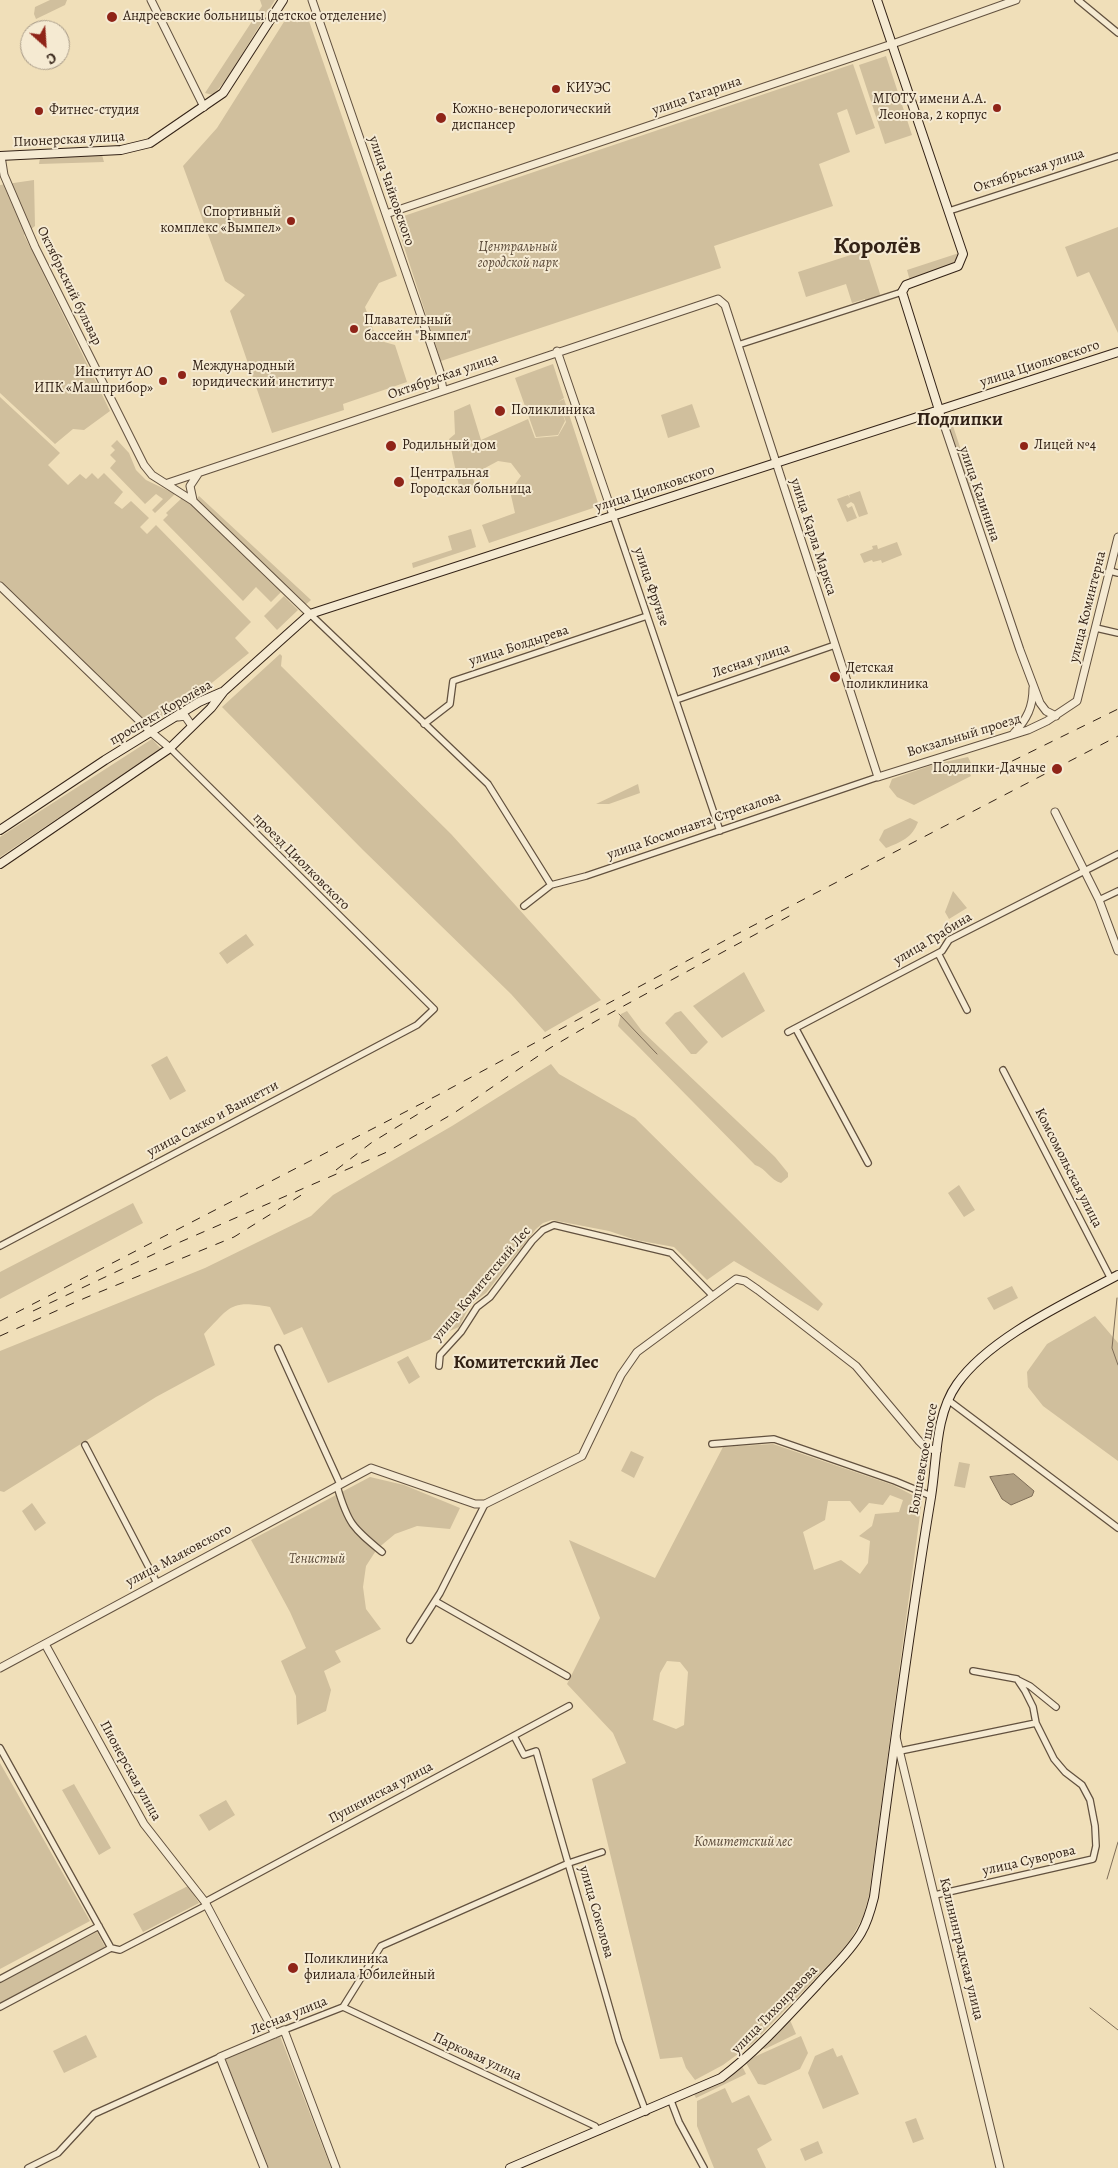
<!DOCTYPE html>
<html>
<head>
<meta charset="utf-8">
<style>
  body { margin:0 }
  #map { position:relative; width:1118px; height:2168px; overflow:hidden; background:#f0dfb9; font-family:Alegreya,serif }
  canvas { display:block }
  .north { position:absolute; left:20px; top:20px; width:50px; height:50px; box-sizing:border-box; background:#f5ead2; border:1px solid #a79a87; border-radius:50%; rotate:154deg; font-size:14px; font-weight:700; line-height:20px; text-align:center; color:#332216 }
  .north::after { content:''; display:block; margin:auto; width:18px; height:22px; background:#8f2418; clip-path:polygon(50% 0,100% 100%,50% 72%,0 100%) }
</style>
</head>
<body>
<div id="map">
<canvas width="1118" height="2168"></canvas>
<div class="north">С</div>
</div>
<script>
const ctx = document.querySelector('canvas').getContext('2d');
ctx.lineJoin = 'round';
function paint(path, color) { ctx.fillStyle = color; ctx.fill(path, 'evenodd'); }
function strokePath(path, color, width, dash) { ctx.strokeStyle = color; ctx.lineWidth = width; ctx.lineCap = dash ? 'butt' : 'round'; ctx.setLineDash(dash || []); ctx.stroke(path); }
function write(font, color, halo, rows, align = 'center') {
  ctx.font = font + ' Alegreya,serif'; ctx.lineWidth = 4; ctx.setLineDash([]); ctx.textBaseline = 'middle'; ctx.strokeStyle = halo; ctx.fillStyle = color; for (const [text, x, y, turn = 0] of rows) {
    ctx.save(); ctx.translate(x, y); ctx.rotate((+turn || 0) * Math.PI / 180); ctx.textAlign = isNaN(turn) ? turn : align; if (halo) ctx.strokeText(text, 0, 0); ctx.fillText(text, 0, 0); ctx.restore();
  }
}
paint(new Path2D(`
  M 50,0 L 67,0 L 65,5 L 36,19 L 34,14 L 35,7 Z
  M 260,0 L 275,0 L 227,79 L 213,95 L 205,93 L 262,6 Z
  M 287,17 L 309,21 L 397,276 L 379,283 L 365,307 L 377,340 L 395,345 L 407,382 L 343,404 L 344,410 L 272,433 L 230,311 L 245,295 L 225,281 L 183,166 L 217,128 Z
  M 886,56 L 912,135 L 885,144 L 859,65 Z
  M 853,64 L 875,128 L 856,135 L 847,109 L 837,113 L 850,152 L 819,164 L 833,206 L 714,246 L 721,268 L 441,361 L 395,219 Z
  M 102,155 L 104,162 L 39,164 L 40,158 Z
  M 34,180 L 35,226 L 24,235 L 110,411 L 84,430 L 73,429 L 55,444 L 0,393 L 0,185 Z
  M 1118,227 L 1118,333 L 1089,272 L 1077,277 L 1065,247 Z
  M 866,250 L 881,297 L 866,302 L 865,299 L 852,303 L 846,284 L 806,297 L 798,272 Z
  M 959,253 L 959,262 L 910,281 L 907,270 Z
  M 553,364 L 564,398 L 558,402 L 564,399 L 599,506 L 489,543 L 482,525 L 515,513 L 510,491 L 521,476 L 511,463 L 498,461 L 472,475 L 476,488 L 459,486 L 449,439 L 455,434 L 454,411 L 470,404 L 481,440 L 528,419 L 535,438 L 558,436 L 566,422 L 559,403 L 565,421 L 558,435 L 536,437 L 515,378 Z
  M 0,397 L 60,453 L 48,465 L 68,485 L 80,474 L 86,479 L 92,473 L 98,479 L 104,473 L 123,492 L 114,503 L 122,509 L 131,501 L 149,518 L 140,527 L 147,534 L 156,525 L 251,622 L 235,638 L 249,653 L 208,686 L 149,725 L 0,582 Z
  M 692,404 L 700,427 L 668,438 L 661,415 Z
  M 949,414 L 978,501 L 971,504 L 943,416 Z
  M 117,440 L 129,453 L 136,470 L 146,480 L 175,494 L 155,513 L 152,510 L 163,499 L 156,494 L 145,504 L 110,468 L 116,461 L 110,455 L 115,450 L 111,446 Z
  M 860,491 L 868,514 L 859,517 L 854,504 L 851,502 L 846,505 L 848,508 L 852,506 L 857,518 L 847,522 L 837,499 L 848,495 L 850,498 L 849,495 Z
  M 199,496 L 311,600 L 304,606 L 195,501 Z
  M 183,497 L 281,592 L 271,602 L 256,587 L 243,601 L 163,520 L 168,515 L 166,513 Z
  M 471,529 L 476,547 L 413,568 L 412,563 L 452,550 L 448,536 Z
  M 897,542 L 902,555 L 882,563 L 881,560 L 873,562 L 872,560 L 864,563 L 860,554 L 873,549 L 872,546 L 877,545 L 878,549 Z
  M 284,596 L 298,610 L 277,630 L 264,616 Z
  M 280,654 L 282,656 L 281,666 L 451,834 L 601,1000 L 545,1032 L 511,994 L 363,850 L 222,707 Z
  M 152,739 L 161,749 L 0,857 L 0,837 Z
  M 968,757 L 971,763 L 968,769 L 971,776 L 914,805 L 897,797 L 889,787 L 892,779 L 935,764 Z
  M 638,784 L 640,793 L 609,804 L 596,804 Z
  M 910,818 L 918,822 C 912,838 901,842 886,848 L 879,840 L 884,830 Z
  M 953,891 L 967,908 L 949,919 L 945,912 Z
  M 246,934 L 254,945 L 227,964 L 219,953 Z
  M 744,972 L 765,1011 L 722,1038 L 693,1006 Z
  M 627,1011 L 642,1031 L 775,1157 L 788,1173 L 788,1177 L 781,1183 C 770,1180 767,1169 755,1165 L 632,1040 L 618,1026 L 621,1014 Z
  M 681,1011 L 708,1042 L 696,1054 L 691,1054 L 665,1023 L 675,1013 Z
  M 167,1056 L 186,1091 L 170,1100 L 151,1065 Z
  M 551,1064 L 559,1074 L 635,1118 L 823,1304 L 818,1311 L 734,1261 L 707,1280 L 674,1247 L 636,1240 L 609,1231 L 552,1220 L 543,1223 L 536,1229 L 486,1293 L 474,1302 L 467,1311 L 459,1327 L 328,1383 L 302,1327 L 284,1335 L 270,1307 C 230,1300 231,1306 204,1334 L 215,1365 L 156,1397 L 4,1492 L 0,1491 L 0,1351 L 205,1268 L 311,1216 L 333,1195 L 452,1126 Z
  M 959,1185 L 975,1210 L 964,1217 L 948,1193 Z
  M 133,1203 L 143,1223 L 0,1299 L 0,1272 Z
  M 1012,1286 L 1018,1298 L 994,1310 L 987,1298 Z
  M 1095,1316 L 1118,1343 L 1118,1461 L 1043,1406 L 1028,1387 L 1027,1372 L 1047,1344 Z
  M 408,1356 L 420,1377 L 409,1384 L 397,1362 Z
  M 773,1444 L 893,1485 L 922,1500 L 869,1895 L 863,1917 L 851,1939 L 838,1955 L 753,2043 L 723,2065 L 695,2080 L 686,2068 L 682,2057 L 660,2059 L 592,1779 L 626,1763 L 613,1733 L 567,1684 L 600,1618 L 569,1540 L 655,1578 L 723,1447 ZM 890,1495 L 903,1500 L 899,1512 L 875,1514 L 872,1526 L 859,1536 L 870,1541 L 868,1563 L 860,1574 L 841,1560 L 814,1570 L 803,1532 L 825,1520 L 828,1501 L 850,1501 L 860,1513 L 869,1503 L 883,1505 ZM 667,1661 L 680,1662 L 688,1672 L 684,1725 L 676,1729 L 653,1720 L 660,1673 Z
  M 631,1451 L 644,1457 L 634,1478 L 621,1471 Z
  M 959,1462 L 970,1464 L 965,1488 L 954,1486 Z
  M 370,1477 L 404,1485 L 460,1508 L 450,1529 L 417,1526 L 395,1534 L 377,1549 L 366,1566 L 363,1587 L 366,1609 L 381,1629 L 335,1651 L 341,1662 L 324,1671 L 331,1690 L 326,1711 L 297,1725 L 296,1696 L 281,1661 L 306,1648 L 290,1612 L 251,1540 Z
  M 32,1503 L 46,1523 L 35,1531 L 22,1511 Z
  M 0,1763 L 90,1921 L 0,1969 Z
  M 74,1784 L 111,1848 L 99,1855 L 62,1790 Z
  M 226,1800 L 235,1815 L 209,1831 L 199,1815 Z
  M 188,1886 L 199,1903 L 143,1932 L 133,1914 Z
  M 97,1932 L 105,1947 L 0,2003 L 0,1982 Z
  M 790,2020 L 796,2034 L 765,2049 L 761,2048 Z
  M 86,2035 L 97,2057 L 64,2073 L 53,2051 Z
  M 280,2036 L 324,2150 L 331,2168 L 269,2168 L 225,2058 Z
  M 801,2036 L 808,2053 L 800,2069 L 765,2085 L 758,2084 L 745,2061 Z
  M 833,2048 L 837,2057 L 842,2055 L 859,2094 L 823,2109 L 808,2073 L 815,2056 Z
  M 742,2066 L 746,2074 L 696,2098 L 694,2094 L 724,2081 Z
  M 725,2088 L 732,2103 L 749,2095 L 772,2140 L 757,2149 L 766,2168 L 714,2168 L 697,2126 L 697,2101 Z
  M 916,2118 L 924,2139 L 913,2143 L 905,2122 Z
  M 818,2141 L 823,2153 L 805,2161 L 800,2149 Z`), '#d0bf9d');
const water = new Path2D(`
  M 1014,1474 L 1034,1491 L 1032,1496 L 1011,1505 L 1002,1499 L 990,1477 Z`);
paint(water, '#b09f82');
strokePath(water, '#7e6d57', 1);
strokePath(new Path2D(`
  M 619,1014 L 657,1054
  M 1117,1298 L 1112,1348 L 1118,1365
  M 1107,1879 L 1118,1842
  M 1090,2008 L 1118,2030`), '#7e6d57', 1);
const minor = new Path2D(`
  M 1078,0 L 1118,33
  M 949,211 L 1118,156
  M 738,345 L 902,292
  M 613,515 L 720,831
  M 1110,571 L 1118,573
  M 310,614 L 488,784 L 551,885
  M 1096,628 L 1118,633
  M 676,700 L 835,645
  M 424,724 L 450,704 L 453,681 L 647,616
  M 1099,900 L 1118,891
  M 524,906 L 551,885 L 586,876 L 878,777
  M 938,953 L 967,1010
  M 796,1029 L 868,1163
  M 788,1032 L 942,951 L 949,940 L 1118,854
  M 1003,1070 L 1111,1279
  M 0,1246 L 417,1025 L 434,1009 L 170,748
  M 278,1348 L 340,1484
  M 439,1366 L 440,1355 L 461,1332 L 477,1307 L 490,1297 L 532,1241 L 543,1230 L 554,1225 L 671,1253 L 712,1295
  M 948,1400 L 1118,1528
  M 712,1444 L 774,1439 L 895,1481 L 931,1496
  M 85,1445 L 157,1583
  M 337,1486 C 348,1524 353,1528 382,1552
  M 435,1601 L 567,1676
  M 410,1640 L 440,1593 L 485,1504
  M 1018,1680 L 1030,1686 L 1056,1707
  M 514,1736 L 524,1755 L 536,1751 L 619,2041 L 646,2112
  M 0,1748 L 111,1948
  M 900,1751 L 1036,1723
  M 935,1895 L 1093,1859 L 1096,1846 L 1095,1826 L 1090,1800 L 1082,1785 L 1065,1772 L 1054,1759 L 1036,1723 L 1033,1707 L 1025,1691 L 1017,1679 L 973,1671
  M 205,1902 L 569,1706
  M 0,1979 L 99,1926
  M 0,2007 L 111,1948 L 120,1950 L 207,1905
  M 343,2007 L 595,2126 L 599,2131
  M 284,2030 L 343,2007 L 381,1946 L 569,1863 L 602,1852
  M 671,2101 L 679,2122 L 704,2168
  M 28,2168 L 58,2153 L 94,2114 L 220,2057`);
const tertiary = new Path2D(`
  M 151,0 L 204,107
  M 312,0 L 417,304 L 440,372 L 443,390
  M 1,156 L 4,175 L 35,247 L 144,465 L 152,475 L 193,501 L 310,614
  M 386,214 L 898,42 L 1016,0
  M 557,351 L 613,515
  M 939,410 L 1020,650 L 1040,703 L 1046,711 L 1056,716
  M 168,483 L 718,299 L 725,305 L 878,777 L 1028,730 L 1047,721 L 1077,701 L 1118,537
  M 193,500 L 190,486 L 198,474
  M 0,586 L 151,732 L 170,748
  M 178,717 L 185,716 L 192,726
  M 1014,733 C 1027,719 1033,707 1033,688
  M 1055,812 L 1099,900 L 1118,951
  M 45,1644 L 144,1824 L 205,1902 L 275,2034
  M 0,1668 L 371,1468 L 475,1504 L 485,1504 L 582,1456 L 621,1375 L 637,1352 L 736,1279 L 745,1281 L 758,1290 L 856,1366 L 919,1441 L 925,1447 L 937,1451
  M 896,1737 L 1000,2168
  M 264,2168 L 220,2057 L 284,2030 L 336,2168`);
const secondary = new Path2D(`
  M 877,0 L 963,254 L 958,266 L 906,285 L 902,292 L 939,410
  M 0,156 L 121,150 L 150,143 L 223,93 L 283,0
  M 0,830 L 105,760 L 199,702 L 222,692
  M 0,864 L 170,748 L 211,708 L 224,691 L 310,614 L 1118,352
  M 510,2168 L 721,2078 C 757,2051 786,2018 817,1985 C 832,1968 850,1952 861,1933 C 868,1921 871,1909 874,1897 C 892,1763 909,1629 931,1497 C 937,1460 935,1415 957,1384 C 990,1337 1068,1302 1118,1275`);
strokePath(minor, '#62513f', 8);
strokePath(tertiary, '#62513f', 9);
strokePath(secondary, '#332216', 10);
strokePath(minor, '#f5ead2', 5.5);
strokePath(tertiary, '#f5ead2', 7);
strokePath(secondary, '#f5ead2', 8);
strokePath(new Path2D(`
  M 996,769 L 1118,709
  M 336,1170 L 371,1143 L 431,1106
  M 33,1311 L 171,1246 L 387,1152 L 454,1113 L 550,1048 L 596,1021 L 791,915
  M 0,1321 L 438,1095 L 735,935 L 1118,736
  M 0,1336 L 85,1298 L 234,1237 L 303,1194`), '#332216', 1, [9, 9]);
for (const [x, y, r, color] of [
  [112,17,6,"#8f2418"],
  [556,89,5,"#8f2418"],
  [997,108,5,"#8f2418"],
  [39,111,5,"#8f2418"],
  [441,118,6,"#8f2418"],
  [291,221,5,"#8f2418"],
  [354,329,5,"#8f2418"],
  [182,375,5,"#8f2418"],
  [163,381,5,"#8f2418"],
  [500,411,6,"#8f2418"],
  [391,446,6,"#8f2418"],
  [1024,446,5,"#8f2418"],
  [399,482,6,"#8f2418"],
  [835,677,6,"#8f2418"],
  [1057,769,6,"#8f2418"],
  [293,1968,6,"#8f2418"]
]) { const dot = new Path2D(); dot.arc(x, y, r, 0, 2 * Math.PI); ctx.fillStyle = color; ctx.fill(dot); strokePath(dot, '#f5ead2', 2); }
write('14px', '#332216', '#f5ead2', [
  ["Андреевские больницы (детское отделение)",123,17],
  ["КИУЭС",566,89],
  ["МГОТУ имени А.А.",987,100,"right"],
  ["Леонова, 2 корпус",987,116,"right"],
  ["Кожно-венерологический",452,110],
  ["диспансер",452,126],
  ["Фитнес-студия",49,111],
  ["Спортивный",281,213,"right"],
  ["комплекс «Вымпел»",281,229,"right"],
  ["Плавательный",364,321],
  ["бассейн \"Вымпел\"",364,337],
  ["Международный",192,367],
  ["юридический институт",192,383],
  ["Институт АО",153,373,"right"],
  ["ИПК «Машприбор»",153,389,"right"],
  ["Поликлиника",511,411],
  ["Родильный дом",402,446],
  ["Лицей №4",1034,446],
  ["Центральная",410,474],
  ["Городская больница",410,490],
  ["Детская",846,669],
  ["поликлиника",846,685],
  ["Подлипки-Дачные",1046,769,"right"],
  ["Поликлиника",304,1960],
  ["филиала Юбилейный",304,1976]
], 'left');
write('14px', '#332216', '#f5ead2', [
  ["улица Гагарина",697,96,-19],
  ["Пионерская улица",69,140,-3],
  ["Октябрьская улица",1029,171,-18],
  ["улица Чайковского",391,191,71],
  ["Октябрьский бульвар",69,286,64],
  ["улица Циолковского",1040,364,-18],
  ["Октябрьская улица",443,377,-19],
  ["улица Циолковского",655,489,-18],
  ["улица Калинина",979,494,71],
  ["улица Карла Маркса",813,537,72],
  ["улица Фрунзе",651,587,71],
  ["улица Коминтерна",1088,607,-76],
  ["улица Болдырева",519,646,-18],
  ["Лесная улица",751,661,-19],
  ["проспект Королёва",161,713,-30],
  ["Вокзальный проезд",964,736,-17],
  ["улица Космонавта Стрекалова",694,826,-19],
  ["проезд Циолковского",301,862,45],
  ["улица Грабина",933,939,-31],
  ["улица Сакко и Ванцетти",213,1119,-28],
  ["Комсомольская улица",1068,1168,63],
  ["улица Комитетский Лес",482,1284,-50],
  ["Болшевское шоссе",924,1459,-80],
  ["улица Маяковского",179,1556,-28],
  ["Пионерская улица",130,1771,61],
  ["Пушкинская улица",381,1793,-28],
  ["улица Суворова",1029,1861,-13],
  ["улица Соколова",596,1912,74],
  ["Калининградская улица",961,1949,76],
  ["улица Тихонравова",775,2010,-46],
  ["Лесная улица",289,2016,-22],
  ["Парковая улица",477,2057,25]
]);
write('italic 14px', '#5a4938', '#f5ead2', [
  ["Центральный",518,248],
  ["городской парк",518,264],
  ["Тенистый",317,1560],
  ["Комитетский лес",743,1843]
]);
write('bold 19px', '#332216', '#f5ead2', [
  ["Подлипки",960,420],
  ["Комитетский Лес",526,1363]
]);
write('bold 24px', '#332216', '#f5ead2', [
  ["Королёв",877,247]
]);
</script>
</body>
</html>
